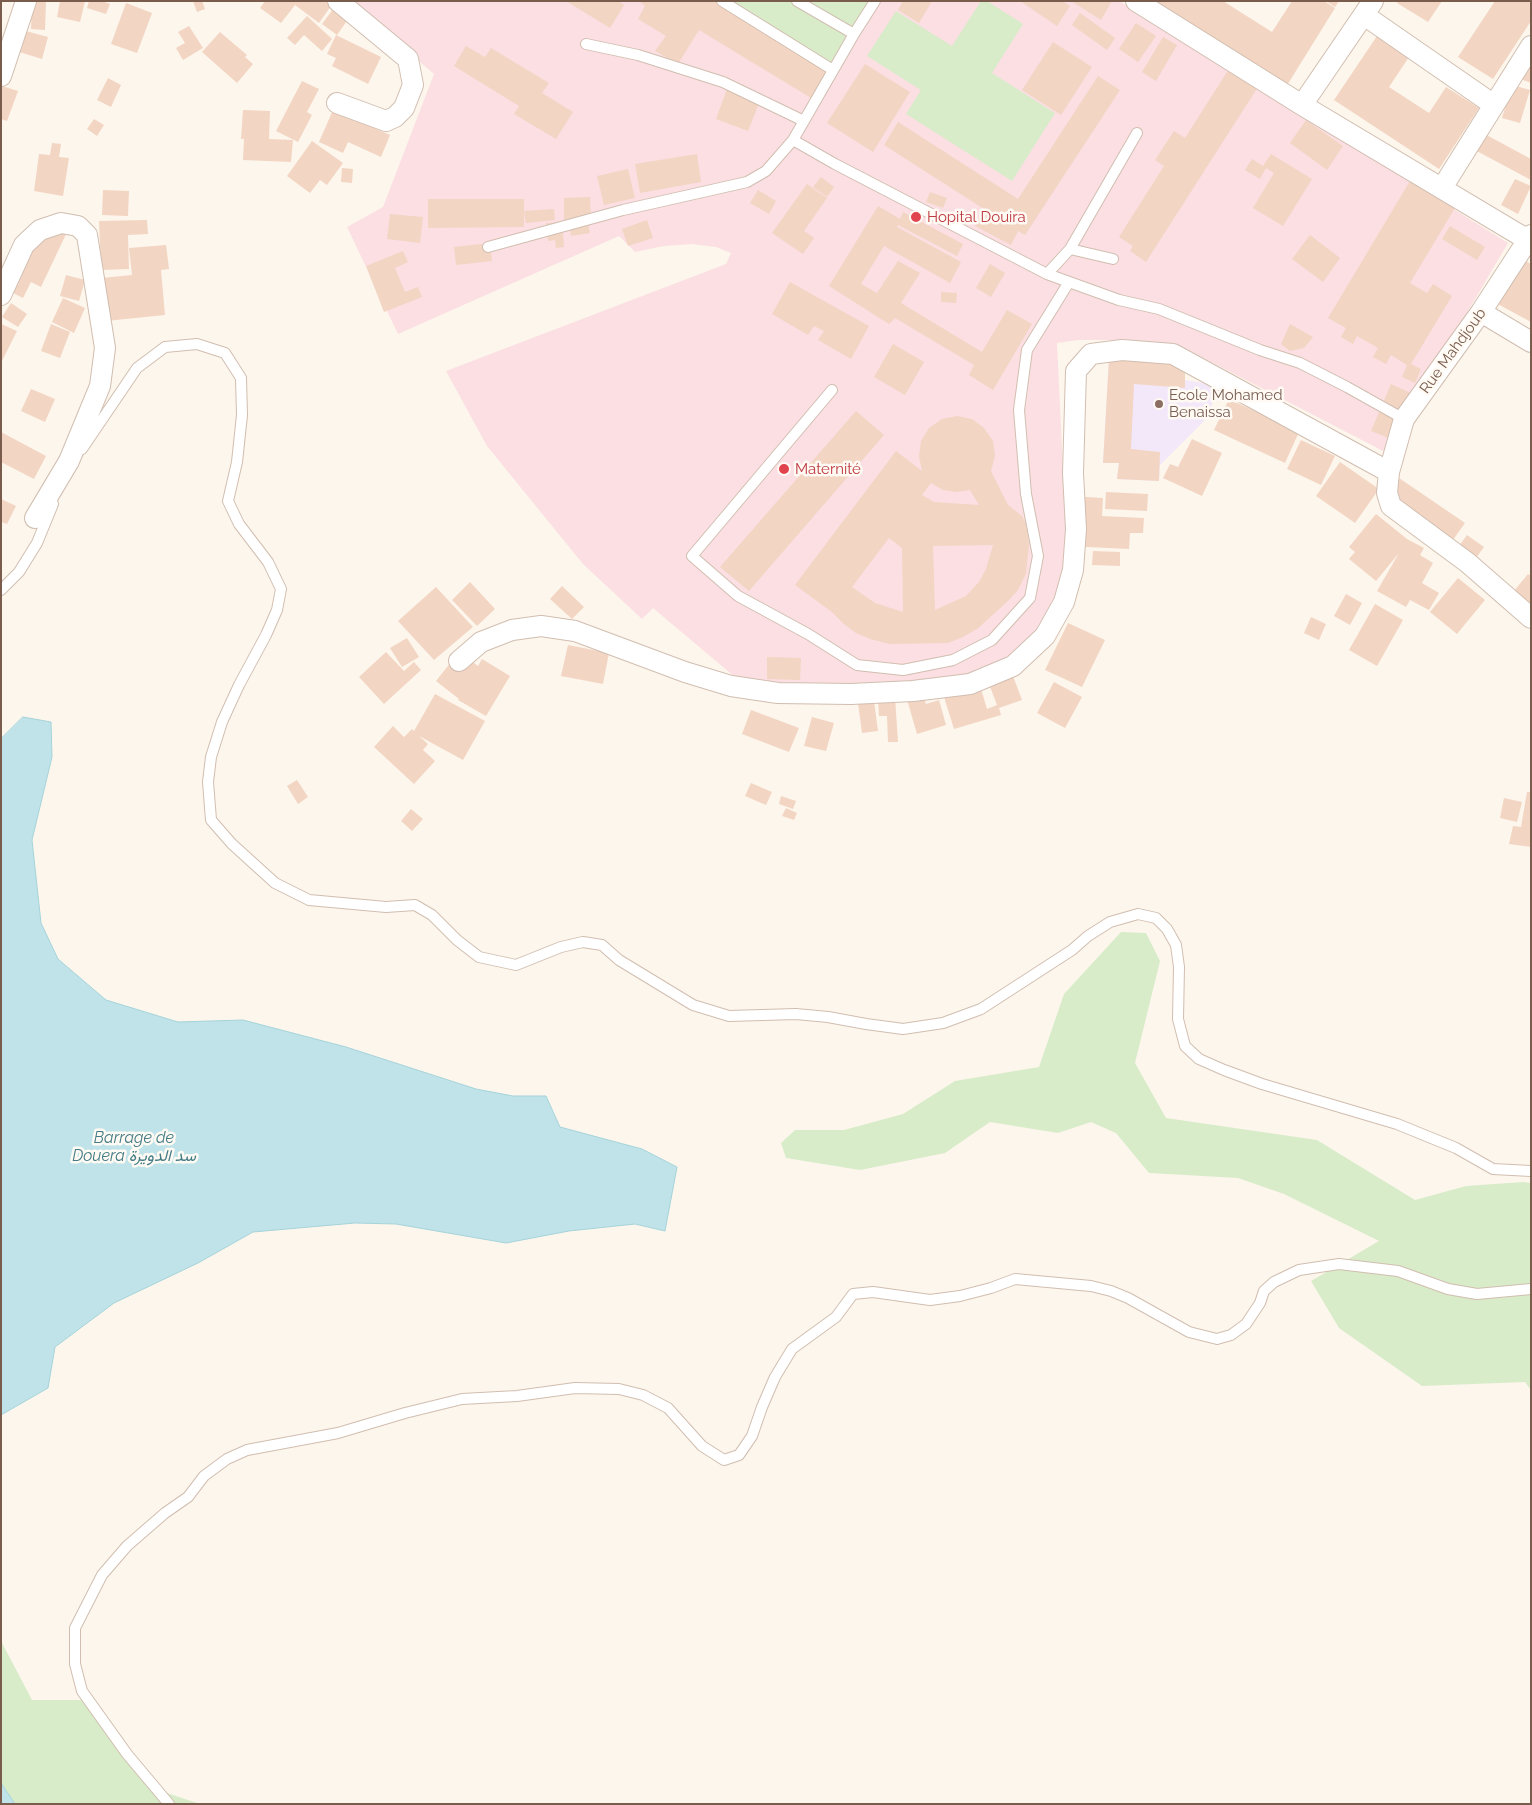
<!DOCTYPE html>
<html>
<head>
<meta charset="utf-8">
<style>
  body { margin:0 }
  #map { position:relative; width:1532px; height:1805px; overflow:hidden; background:#fdf6ec; font-family:Raleway,sans-serif }
  canvas { display:block }
  .frame { position:absolute; inset:0; border:2px solid #7a5c4d; pointer-events:none }
</style>
</head>
<body>
<div id="map">
<canvas width="1532" height="1805"></canvas>
<div class="frame"></div>
</div>
<script>
const ctx = document.querySelector('canvas').getContext('2d');
ctx.lineJoin = 'round';
function paint(path, color) { ctx.fillStyle = color; ctx.fill(path, 'evenodd'); }
function strokePath(path, color, width, dash) { ctx.strokeStyle = color; ctx.lineWidth = width; ctx.lineCap = dash ? 'butt' : 'round'; ctx.setLineDash(dash || []); ctx.stroke(path); }
function write(font, color, halo, rows, align = 'center') {
  ctx.font = font + ' Raleway,Vazirmatn,sans-serif'; ctx.lineWidth = 5; ctx.setLineDash([]); ctx.textBaseline = 'middle'; ctx.strokeStyle = halo; ctx.fillStyle = color; for (const [text, x, y, turn = 0] of rows) {
    ctx.save(); ctx.translate(x, y); ctx.rotate((+turn || 0) * Math.PI / 180); ctx.textAlign = isNaN(turn) ? turn : align; if (halo) ctx.strokeText(text, 0, 0); ctx.fillText(text, 0, 0); ctx.restore();
  }
}
paint(new Path2D(`
  M 1109,359 L 1185,364 L 1185,380 L 1221,386 L 1204,421 L 1160,465 L 1159,481 L 1117,479 L 1119,463 L 1103,463 Z`), '#f3e8fa');
paint(new Path2D(`
  M 349,1 L 1119,1 L 1508,243 L 1385,452 L 1184,348 L 1130,340 L 1078,340 L 1057,343 L 1064,492 L 1068,545 L 1065,579 L 1040,630 L 1016,652 L 983,669 L 949,680 L 908,686 L 742,683 L 653,608 L 642,619 L 583,564 L 487,446 L 446,371 L 726,264 L 731,253 L 716,247 L 692,244 L 664,246 L 635,252 L 619,236 L 398,334 L 347,227 L 383,207 L 434,74 Z`), '#fbdfe3');
paint(new Path2D(`
  M 733,1 L 870,1 L 832,63 Z
  M 981,1 L 987,1 L 1023,24 L 992,73 L 1055,113 L 1012,181 L 906,114 L 921,90 L 867,56 L 896,11 L 952,46 Z
  M 1121,932 L 1146,933 L 1160,961 L 1135,1063 L 1166,1118 L 1317,1140 L 1415,1200 L 1466,1186 L 1523,1182 L 1531,1183 L 1531,1390 L 1525,1382 L 1422,1386 L 1339,1328 L 1311,1281 L 1379,1241 L 1284,1194 L 1238,1178 L 1149,1173 L 1116,1133 L 1091,1122 L 1058,1133 L 990,1122 L 945,1153 L 860,1170 L 786,1158 L 781,1143 L 795,1130 L 844,1130 L 903,1114 L 955,1081 L 1039,1067 L 1064,994 Z
  M 1,1641 L 32,1700 L 87,1700 L 152,1788 L 200,1804 L 15,1804 L 1,1783 Z`), '#d8ecc9');
const water = new Path2D(`
  M 23,717 L 51,722 L 52,757 L 32,840 L 41,923 L 58,959 L 106,1000 L 178,1022 L 243,1020 L 346,1047 L 476,1089 L 513,1096 L 546,1096 L 560,1127 L 642,1149 L 677,1167 L 665,1231 L 635,1224 L 569,1231 L 506,1243 L 396,1224 L 355,1223 L 253,1232 L 198,1263 L 114,1303 L 55,1347 L 48,1388 L 1,1415 L 1,739 Z
  M 1,1783 L 15,1804 L 1,1804 Z`);
paint(water, '#bfe3e8');
strokePath(water, '#a5d3da', 1);
paint(new Path2D(`
  M 32,1 L 46,1 L 45,30 L 31,29 Z
  M 60,1 L 85,1 L 80,22 L 57,17 Z
  M 89,1 L 102,1 L 110,4 L 106,14 L 87,8 Z
  M 193,1 L 202,1 L 205,9 L 197,12 Z
  M 265,1 L 325,1 L 331,6 L 319,23 L 295,5 L 281,23 L 260,8 Z
  M 566,1 L 618,1 L 624,5 L 610,28 Z
  M 639,1 L 717,1 L 829,69 L 811,98 L 699,30 L 678,64 L 655,51 L 666,36 L 638,19 L 645,6 Z
  M 903,1 L 932,1 L 919,23 L 898,10 Z
  M 1020,1 L 1062,1 L 1070,6 L 1057,26 Z
  M 1071,1 L 1112,1 L 1101,20 Z
  M 1152,1 L 1223,1 L 1272,32 L 1292,1 L 1324,1 L 1335,8 L 1286,87 Z
  M 1326,1 L 1339,1 L 1335,7 Z
  M 1398,1 L 1442,1 L 1428,22 L 1397,3 Z
  M 1495,1 L 1531,1 L 1531,21 L 1493,79 L 1458,57 Z
  M 126,3 L 152,13 L 137,53 L 111,44 Z
  M 336,5 L 351,15 L 337,35 L 322,24 Z
  M 1080,13 L 1115,38 L 1107,50 L 1072,25 Z
  M 307,16 L 332,39 L 322,51 L 304,35 L 295,45 L 287,38 Z
  M 1136,23 L 1156,36 L 1138,62 L 1119,49 Z
  M 189,26 L 203,48 L 183,60 L 176,48 L 185,43 L 178,32 Z
  M 22,30 L 48,37 L 42,59 L 16,51 Z
  M 1381,30 L 1413,51 L 1389,87 L 1429,113 L 1446,87 L 1479,108 L 1439,169 L 1334,100 Z
  M 220,32 L 247,55 L 245,57 L 253,64 L 237,83 L 202,52 Z
  M 336,35 L 381,57 L 368,84 L 332,66 L 336,58 L 327,54 Z
  M 1163,37 L 1177,45 L 1156,81 L 1142,72 Z
  M 1053,42 L 1092,67 L 1061,115 L 1022,90 Z
  M 466,46 L 485,57 L 491,48 L 549,83 L 542,93 L 573,112 L 556,139 L 514,114 L 519,106 L 454,66 Z
  M 1531,54 L 1531,83 L 1510,75 Z
  M 865,64 L 910,92 L 873,152 L 827,123 Z
  M 1229,69 L 1258,87 L 1146,262 L 1130,251 L 1133,246 L 1119,237 L 1164,166 L 1155,160 L 1174,131 L 1185,138 Z
  M 1098,76 L 1120,90 L 1025,235 L 1018,231 L 1011,245 L 975,226 L 984,209 L 884,145 L 898,122 L 1018,199 Z
  M 108,78 L 121,85 L 111,107 L 97,100 Z
  M 302,81 L 319,89 L 307,112 L 312,115 L 298,142 L 276,131 Z
  M 1512,85 L 1530,90 L 1520,123 L 1502,118 Z
  M 2,86 L 18,91 L 7,121 L 1,119 Z
  M 727,89 L 760,101 L 748,131 L 716,119 Z
  M 243,110 L 270,111 L 269,139 L 293,140 L 291,162 L 243,160 L 244,139 L 241,139 Z
  M 333,110 L 390,135 L 381,157 L 348,142 L 343,153 L 319,142 Z
  M 94,119 L 104,125 L 97,136 L 87,129 Z
  M 1306,120 L 1343,146 L 1327,170 L 1290,143 Z
  M 1481,132 L 1531,159 L 1531,180 L 1473,149 Z
  M 312,141 L 343,163 L 327,185 L 320,180 L 310,193 L 287,176 Z
  M 52,143 L 61,144 L 59,157 L 69,158 L 63,196 L 34,191 L 39,154 L 50,155 Z
  M 697,154 L 701,182 L 640,193 L 635,164 Z
  M 1271,154 L 1312,179 L 1283,226 L 1253,208 L 1274,173 L 1266,168 L 1260,179 L 1245,170 L 1252,159 L 1263,166 Z
  M 342,168 L 353,169 L 352,183 L 341,182 Z
  M 628,169 L 635,198 L 604,205 L 597,176 Z
  M 821,177 L 834,187 L 827,197 L 813,187 Z
  M 1515,179 L 1531,186 L 1518,214 L 1501,205 Z
  M 1410,181 L 1455,208 L 1410,283 L 1427,293 L 1433,284 L 1452,296 L 1411,364 L 1421,369 L 1415,383 L 1402,377 L 1407,365 L 1391,355 L 1386,364 L 1373,357 L 1378,348 L 1357,336 L 1353,344 L 1341,337 L 1346,328 L 1328,318 Z
  M 807,184 L 827,198 L 804,231 L 814,238 L 803,254 L 772,233 Z
  M 103,190 L 129,191 L 128,216 L 102,215 Z
  M 758,190 L 776,201 L 769,214 L 750,203 Z
  M 930,192 L 947,198 L 943,208 L 926,202 Z
  M 590,197 L 591,219 L 587,219 L 590,233 L 571,236 L 569,222 L 586,219 L 564,220 L 564,198 Z
  M 428,199 L 524,199 L 524,227 L 428,228 Z
  M 878,206 L 900,219 L 903,212 L 963,244 L 957,256 L 898,225 L 897,227 L 961,262 L 950,283 L 884,246 L 861,284 L 877,293 L 898,261 L 920,273 L 901,303 L 982,352 L 1007,310 L 1032,324 L 993,390 L 969,375 L 974,365 L 895,318 L 889,324 L 829,286 Z
  M 554,209 L 555,220 L 526,223 L 524,211 Z
  M 390,214 L 423,217 L 420,243 L 387,239 Z
  M 42,218 L 68,230 L 41,287 L 31,282 L 23,298 L 1,287 L 11,283 Z
  M 147,220 L 148,234 L 128,235 L 129,269 L 101,270 L 99,221 Z
  M 647,220 L 653,238 L 628,246 L 622,229 Z
  M 562,222 L 564,247 L 556,248 L 555,240 L 548,241 L 546,223 Z
  M 1450,226 L 1485,247 L 1477,260 L 1442,239 Z
  M 1310,235 L 1340,258 L 1323,282 L 1292,259 Z
  M 490,243 L 492,261 L 456,265 L 454,247 Z
  M 166,245 L 169,269 L 161,270 L 165,315 L 106,321 L 102,278 L 132,275 L 129,248 Z
  M 403,251 L 408,262 L 395,268 L 405,292 L 418,287 L 422,297 L 384,312 L 366,266 Z
  M 1518,257 L 1531,264 L 1531,322 L 1494,302 Z
  M 990,264 L 1005,273 L 991,297 L 976,288 Z
  M 66,275 L 85,280 L 79,301 L 60,296 Z
  M 790,282 L 869,326 L 851,359 L 818,340 L 824,331 L 814,326 L 808,335 L 772,314 Z
  M 941,292 L 957,293 L 956,303 L 941,302 Z
  M 63,298 L 85,308 L 74,333 L 52,322 Z
  M 11,303 L 27,314 L 18,327 L 2,317 Z
  M 1,324 L 17,331 L 1,363 Z
  M 51,324 L 70,332 L 60,358 L 41,351 Z
  M 1290,324 L 1313,337 L 1304,348 L 1290,351 L 1281,344 Z
  M 893,344 L 924,362 L 905,395 L 874,377 Z
  M 1109,359 L 1185,364 L 1185,388 L 1134,384 L 1131,449 L 1160,452 L 1159,481 L 1117,479 L 1119,463 L 1103,463 Z
  M 1391,384 L 1411,393 L 1391,439 L 1371,431 Z
  M 31,389 L 55,399 L 45,422 L 21,411 Z
  M 1229,399 L 1299,432 L 1285,463 L 1214,430 Z
  M 856,411 L 884,435 L 749,591 L 720,567 Z
  M 957,416 L 972,419 L 984,428 L 993,441 L 995,456 L 991,471 L 1008,505 L 1022,516 L 1026,524 L 1029,544 L 1026,574 L 1018,590 L 1008,601 L 977,629 L 963,637 L 948,643 L 890,644 L 870,639 L 856,633 L 844,624 L 832,612 L 795,585 L 896,451 L 922,471 L 919,456 L 921,441 L 929,428 L 942,419 ZM 931,483 L 943,490 L 957,492 L 970,490 L 979,505 L 934,502 L 922,495 ZM 889,538 L 902,548 L 903,612 L 875,603 L 852,587 ZM 993,545 L 986,569 L 979,582 L 966,596 L 935,610 L 933,546 Z
  M 1,432 L 46,456 L 34,479 L 1,462 Z
  M 1192,439 L 1222,453 L 1202,496 L 1163,478 L 1170,464 L 1178,467 Z
  M 1301,440 L 1335,456 L 1321,485 L 1287,469 Z
  M 1340,462 L 1379,489 L 1355,523 L 1316,496 Z
  M 1399,478 L 1465,523 L 1448,547 L 1383,502 Z
  M 1106,492 L 1148,494 L 1147,511 L 1105,509 Z
  M 1070,496 L 1103,498 L 1102,516 L 1144,518 L 1143,533 L 1130,533 L 1129,549 L 1067,546 Z
  M 1,499 L 16,506 L 7,524 L 1,522 Z
  M 1376,514 L 1407,539 L 1424,548 L 1420,555 L 1433,563 L 1422,583 L 1439,593 L 1429,610 L 1410,600 L 1406,607 L 1377,591 L 1399,553 L 1376,581 L 1349,559 L 1355,552 L 1349,547 Z
  M 1467,535 L 1484,547 L 1473,562 L 1456,550 Z
  M 1093,551 L 1120,552 L 1120,566 L 1092,565 Z
  M 1528,574 L 1531,576 L 1531,614 L 1509,597 Z
  M 1458,578 L 1485,600 L 1457,634 L 1430,612 Z
  M 470,582 L 495,609 L 477,626 L 452,600 Z
  M 562,586 L 584,607 L 572,619 L 550,599 Z
  M 436,587 L 473,627 L 434,660 L 398,621 Z
  M 1346,594 L 1362,603 L 1350,625 L 1334,616 Z
  M 1375,604 L 1403,620 L 1377,666 L 1349,650 Z
  M 1311,617 L 1326,624 L 1319,640 L 1304,633 Z
  M 1068,623 L 1105,640 L 1082,687 L 1045,670 Z
  M 407,638 L 419,657 L 402,667 L 390,648 Z
  M 568,645 L 609,653 L 603,684 L 561,676 Z
  M 386,652 L 404,671 L 414,662 L 421,670 L 384,704 L 359,677 Z
  M 459,652 L 478,666 L 482,659 L 510,676 L 486,716 L 458,700 L 459,699 L 436,681 Z
  M 767,657 L 801,658 L 800,680 L 767,679 Z
  M 1013,676 L 1022,700 L 999,708 L 1001,715 L 954,729 L 943,694 L 979,682 L 987,709 L 997,705 L 989,684 Z
  M 1054,682 L 1082,697 L 1065,728 L 1037,713 Z
  M 922,692 L 926,704 L 939,700 L 946,725 L 917,734 L 906,696 Z
  M 435,694 L 485,721 L 463,760 L 419,736 L 428,744 L 423,750 L 435,761 L 414,784 L 374,747 L 393,726 L 404,737 L 412,729 L 414,731 Z
  M 895,697 L 898,742 L 888,742 L 887,716 L 879,716 L 878,698 Z
  M 874,701 L 878,731 L 862,733 L 858,703 Z
  M 751,710 L 799,728 L 789,752 L 742,734 Z
  M 812,717 L 834,723 L 826,751 L 804,746 Z
  M 297,780 L 308,797 L 298,804 L 287,786 Z
  M 751,783 L 772,792 L 766,805 L 745,796 Z
  M 1527,792 L 1531,792 L 1531,847 L 1509,844 L 1513,826 L 1521,827 Z
  M 781,796 L 796,801 L 793,809 L 779,804 Z
  M 1504,798 L 1522,802 L 1517,822 L 1500,818 Z
  M 786,808 L 797,813 L 794,820 L 782,816 Z
  M 411,809 L 423,819 L 412,831 L 401,821 Z`), '#f3d5c3');
const lane = new Path2D(`
  M 722,1 L 833,70
  M 797,1 L 854,34
  M 875,1 L 854,34 L 793,140 L 835,164 L 1047,274 L 1119,300 L 1159,309 L 1260,350 L 1300,363 L 1347,387 L 1404,419
  M 586,44 L 638,55 L 723,82 L 804,121
  M 488,247 L 623,210 L 747,182 L 766,171 L 793,140
  M 1070,249 L 1113,259
  M 1047,274 L 1070,249 L 1137,133
  M 832,390 L 692,556 L 738,596 L 808,634 L 857,665 L 903,670 L 953,660 L 992,640 L 1030,598 L 1038,556 L 1026,494 L 1019,410 L 1027,350 L 1069,282
  M 82,449 L 137,368 L 165,347 L 197,344 L 225,353 L 241,378 L 242,415 L 237,462 L 228,501 L 239,524 L 268,562 L 281,589 L 277,610 L 266,635 L 239,685 L 222,722 L 211,757 L 208,782 L 211,820 L 232,844 L 275,883 L 309,900 L 386,907 L 415,905 L 432,915 L 457,940 L 479,957 L 516,965 L 561,947 L 583,942 L 602,945 L 619,960 L 693,1005 L 729,1016 L 796,1014 L 828,1017 L 866,1024 L 903,1029 L 943,1023 L 981,1009 L 1072,950 L 1088,936 L 1110,922 L 1138,914 L 1156,918 L 1167,929 L 1176,945 L 1179,967 L 1178,1019 L 1185,1046 L 1199,1059 L 1224,1070 L 1262,1084 L 1397,1124 L 1456,1148 L 1493,1169 L 1531,1171
  M 1,590 L 19,572 L 37,543 L 53,504
  M 169,1804 L 127,1754 L 82,1691 L 75,1664 L 75,1628 L 102,1575 L 127,1546 L 165,1513 L 188,1497 L 204,1476 L 227,1459 L 247,1450 L 338,1433 L 405,1413 L 462,1399 L 517,1396 L 575,1388 L 619,1389 L 643,1395 L 668,1408 L 702,1446 L 724,1460 L 739,1455 L 752,1436 L 762,1407 L 775,1377 L 792,1349 L 836,1317 L 853,1294 L 873,1292 L 930,1300 L 960,1296 L 991,1288 L 1015,1279 L 1091,1286 L 1111,1291 L 1128,1298 L 1189,1332 L 1217,1339 L 1231,1335 L 1246,1324 L 1260,1303 L 1264,1291 L 1274,1282 L 1299,1270 L 1339,1264 L 1398,1271 L 1448,1289 L 1477,1294 L 1531,1289`);
const street = new Path2D(`
  M 1136,1 L 1302,105 L 1528,240
  M 1364,15 L 1494,105
  M 1,76 L 26,1
  M 337,103 L 386,121 L 395,117 L 404,108 L 413,85 L 408,59 L 338,1
  M 1302,105 L 1373,1
  M 1442,188 L 1531,46
  M 1531,235 L 1481,312 L 1404,419 L 1389,472 L 1387,493 L 1391,506 L 1468,563 L 1531,618
  M 1,295 L 24,245 L 40,230 L 61,223 L 78,226 L 87,235 L 105,348 L 100,386 L 69,461 L 35,518
  M 1481,312 L 1531,342
  M 459,661 L 481,642 L 512,630 L 541,626 L 575,631 L 685,672 L 731,686 L 778,693 L 851,694 L 913,691 L 970,684 L 1013,666 L 1045,636 L 1064,602 L 1073,570 L 1076,529 L 1073,473 L 1076,371 L 1091,354 L 1122,350 L 1173,354 L 1389,472`);
strokePath(lane, '#d1beb0', 12);
strokePath(street, '#d1beb0', 22);
strokePath(lane, '#fff', 10);
strokePath(street, '#fff', 20);
for (const [x, y, r, color] of [
  [916,217,6,"#e0444e"],
  [1159,404,5,"#8d6e63"],
  [784,469,6,"#e0444e"]
]) { const dot = new Path2D(); dot.arc(x, y, r, 0, 2 * Math.PI); ctx.fillStyle = color; ctx.fill(dot); strokePath(dot, '#fffaf3', 2); }
write('15px', '#be3a42', '#fffaf3', [
  ["Hopital Douira",927,217],
  ["Maternité",795,469]
], 'left');
write('15px', '#7a5c4d', '#fffaf3', [
  ["Rue Mahdjoub",1453,351,-54]
]);
write('15px', '#785e54', '#fffaf3', [
  ["Ecole Mohamed",1169,395],
  ["Benaissa",1169,412]
], 'left');
write('italic 16px', '#437c86', '#fffaf3', [
  ["Barrage de",134,1138],
  ["Douera سد الدويرة",134,1156]
]);
</script>
</body>
</html>
